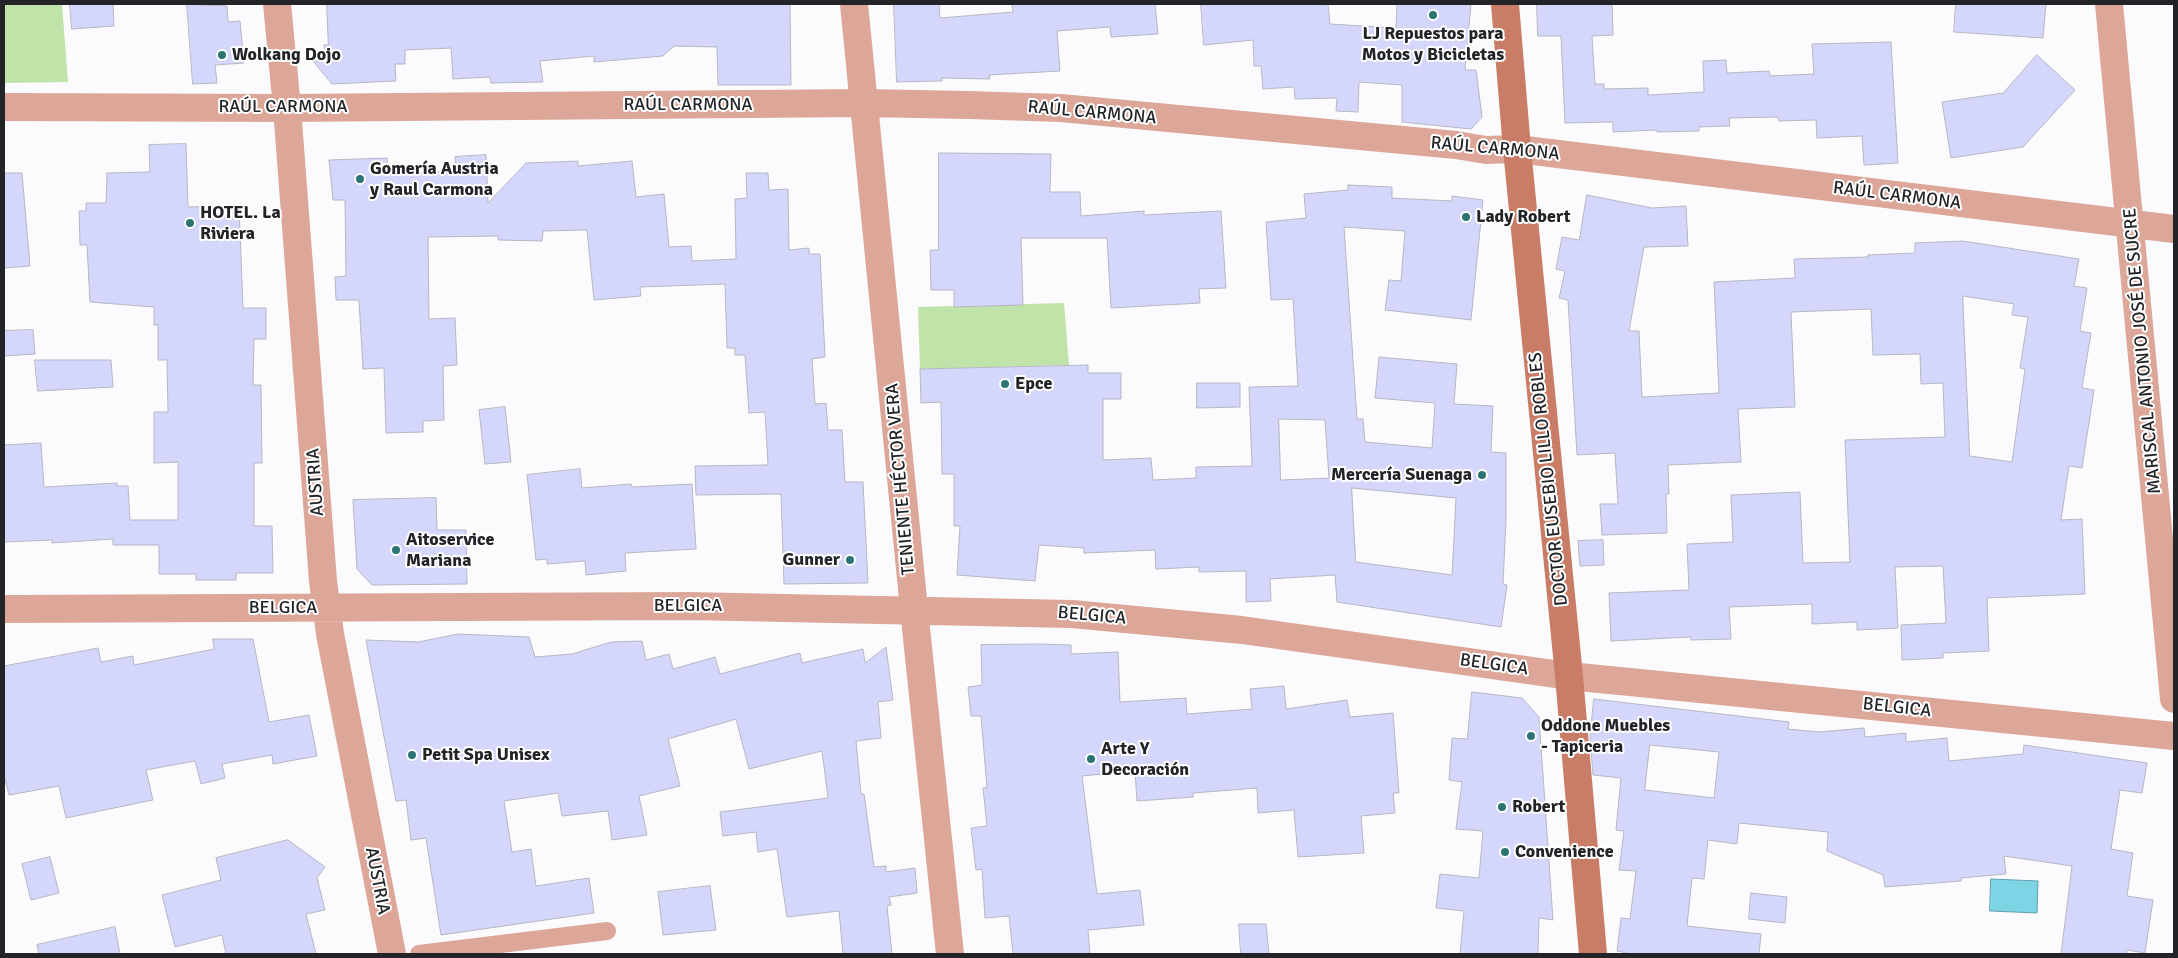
<!DOCTYPE html>
<html>
<head>
<meta charset="utf-8">
<style>
  body { margin:0 }
  #map { position:relative; width:2178px; height:958px; overflow:hidden; background:#fbfbfe; font-family:Signika,sans-serif }
  canvas { display:block }
  .frame { position:absolute; inset:0; border:5px solid #232428; pointer-events:none }
</style>
</head>
<body>
<div id="map">
<canvas width="2178" height="958"></canvas>
<div class="frame"></div>
</div>
<script>
const ctx = document.querySelector('canvas').getContext('2d');
ctx.lineJoin = 'round';
function paint(path, color) { ctx.fillStyle = color; ctx.fill(path, 'evenodd'); }
function strokePath(path, color, width, dash) { ctx.strokeStyle = color; ctx.lineWidth = width; ctx.lineCap = dash ? 'butt' : 'round'; ctx.setLineDash(dash || []); ctx.stroke(path); }
function write(font, color, halo, rows, align = 'center') {
  ctx.font = font + ' Signika,sans-serif'; ctx.lineWidth = 4; ctx.setLineDash([]); ctx.textBaseline = 'middle'; ctx.strokeStyle = halo; ctx.fillStyle = color; for (const [text, x, y, turn = 0] of rows) {
    ctx.save(); ctx.translate(x, y); ctx.rotate((+turn || 0) * Math.PI / 180); ctx.textAlign = isNaN(turn) ? turn : align; if (halo) ctx.strokeText(text, 0, 0); ctx.fillText(text, 0, 0); ctx.restore();
  }
}
paint(new Path2D(`
  M 4,4 L 62,4 L 68,82 L 4,83 Z
  M 1064,303 L 1069,365 L 920,369 L 918,307 Z`), '#c0e3a9');
const water = new Path2D(`
  M 1991,879 L 2038,881 L 2037,913 L 1990,911 Z`);
paint(water, '#7cd4e5');
strokePath(water, '#619fac', 1);
const building = new Path2D(`
  M 70,4 L 113,4 L 114,26 L 72,29 Z
  M 187,4 L 227,6 L 228,22 L 240,21 L 244,63 L 215,65 L 217,83 L 193,84 Z
  M 327,4 L 790,4 L 791,85 L 718,85 L 717,47 L 674,46 L 663,56 L 594,62 L 594,56 L 540,61 L 543,82 L 491,83 L 490,77 L 453,79 L 451,48 L 405,50 L 405,64 L 395,64 L 396,81 L 332,84 L 313,61 L 325,60 L 324,45 L 328,45 Z
  M 894,4 L 939,4 L 940,18 L 1013,12 L 1012,4 L 1155,4 L 1158,34 L 1111,37 L 1110,27 L 1057,31 L 1060,71 L 989,75 L 990,79 L 942,78 L 942,81 L 897,82 Z
  M 1201,4 L 1328,4 L 1330,24 L 1396,28 L 1397,4 L 1471,4 L 1465,70 L 1476,70 L 1482,117 L 1471,129 L 1402,122 L 1402,85 L 1359,82 L 1358,112 L 1336,111 L 1337,98 L 1295,99 L 1294,87 L 1263,89 L 1261,66 L 1254,66 L 1253,40 L 1204,45 Z
  M 1537,4 L 1612,4 L 1613,35 L 1592,36 L 1595,84 L 1604,84 L 1604,89 L 1648,88 L 1648,95 L 1704,92 L 1703,61 L 1726,60 L 1727,73 L 1769,71 L 1770,76 L 1814,74 L 1812,44 L 1891,42 L 1898,163 L 1864,165 L 1862,136 L 1817,138 L 1816,120 L 1779,121 L 1778,117 L 1729,118 L 1730,126 L 1699,127 L 1699,131 L 1657,132 L 1657,130 L 1613,132 L 1613,122 L 1565,123 L 1561,36 L 1538,36 Z
  M 1956,4 L 2046,4 L 2043,38 L 1954,32 Z
  M 2037,55 L 2075,90 L 2023,147 L 1951,158 L 1942,102 L 2003,93 Z
  M 186,144 L 188,207 L 239,206 L 243,308 L 266,308 L 266,339 L 254,339 L 253,385 L 261,385 L 262,463 L 254,463 L 254,526 L 272,526 L 273,573 L 236,573 L 236,580 L 196,580 L 196,574 L 159,574 L 159,545 L 113,545 L 113,539 L 52,543 L 52,540 L 4,542 L 4,445 L 41,443 L 44,487 L 117,483 L 117,486 L 128,486 L 130,520 L 178,520 L 178,462 L 154,463 L 154,412 L 168,412 L 167,360 L 158,360 L 158,325 L 154,325 L 154,307 L 90,302 L 87,245 L 80,245 L 79,211 L 86,211 L 86,203 L 106,203 L 107,173 L 150,172 L 149,145 Z
  M 939,153 L 1051,154 L 1050,192 L 1080,192 L 1081,216 L 1144,211 L 1144,215 L 1221,211 L 1226,288 L 1199,289 L 1200,303 L 1111,308 L 1107,238 L 1021,238 L 1023,305 L 954,307 L 954,290 L 931,290 L 930,250 L 938,250 Z
  M 486,155 L 488,203 L 526,163 L 578,161 L 578,166 L 632,161 L 636,197 L 664,194 L 669,247 L 691,246 L 692,261 L 736,259 L 735,199 L 747,198 L 746,173 L 768,173 L 769,190 L 788,189 L 789,250 L 809,248 L 809,254 L 820,254 L 825,357 L 812,359 L 815,404 L 826,403 L 828,430 L 842,430 L 845,482 L 863,482 L 868,583 L 784,584 L 781,494 L 696,495 L 695,466 L 768,465 L 765,412 L 749,413 L 745,355 L 735,355 L 735,348 L 727,348 L 725,284 L 640,287 L 641,296 L 594,300 L 587,230 L 543,231 L 542,241 L 498,240 L 498,236 L 428,237 L 429,319 L 455,318 L 457,365 L 443,366 L 444,420 L 423,421 L 423,432 L 386,433 L 384,368 L 363,369 L 359,300 L 336,300 L 335,277 L 346,276 L 345,200 L 333,200 L 329,160 L 387,158 L 388,174 L 456,171 L 455,157 Z
  M 4,173 L 22,173 L 30,266 L 4,268 Z
  M 1348,185 L 1392,187 L 1392,198 L 1452,201 L 1452,196 L 1483,200 L 1471,320 L 1385,310 L 1389,280 L 1401,281 L 1405,231 L 1344,227 L 1357,419 L 1363,419 L 1365,442 L 1432,448 L 1435,403 L 1375,398 L 1379,357 L 1457,364 L 1454,404 L 1493,406 L 1491,452 L 1506,453 L 1506,520 L 1503,584 L 1507,585 L 1501,627 L 1337,602 L 1335,575 L 1270,579 L 1271,601 L 1246,602 L 1246,571 L 1199,572 L 1199,567 L 1156,569 L 1155,550 L 1084,553 L 1084,548 L 1039,545 L 1035,581 L 957,575 L 960,526 L 954,526 L 954,474 L 942,474 L 941,402 L 921,403 L 920,369 L 1088,365 L 1088,373 L 1121,373 L 1121,399 L 1103,399 L 1103,460 L 1151,458 L 1153,480 L 1196,478 L 1196,467 L 1252,466 L 1249,387 L 1298,386 L 1293,299 L 1271,300 L 1266,222 L 1306,218 L 1304,194 L 1348,190 ZM 1279,419 L 1325,420 L 1329,478 L 1281,480 ZM 1352,488 L 1456,498 L 1452,575 L 1356,562 Z
  M 1587,195 L 1652,208 L 1686,206 L 1688,246 L 1644,247 L 1629,331 L 1639,331 L 1642,397 L 1719,393 L 1714,282 L 1795,278 L 1794,259 L 1868,257 L 1868,255 L 1915,253 L 1915,243 L 1963,241 L 2079,259 L 2074,286 L 2087,288 L 2080,331 L 2091,333 L 2082,388 L 2094,390 L 2082,468 L 2069,466 L 2061,520 L 2082,519 L 2085,594 L 1987,598 L 1989,651 L 1943,653 L 1943,658 L 1902,660 L 1901,625 L 1946,623 L 1943,566 L 1895,567 L 1898,628 L 1857,630 L 1857,622 L 1812,624 L 1812,604 L 1729,607 L 1731,639 L 1691,640 L 1691,637 L 1611,641 L 1609,593 L 1689,590 L 1687,544 L 1733,542 L 1731,495 L 1800,492 L 1803,563 L 1850,562 L 1845,440 L 1945,437 L 1943,383 L 1921,384 L 1920,354 L 1873,355 L 1871,309 L 1791,312 L 1795,407 L 1738,409 L 1741,462 L 1668,465 L 1669,494 L 1666,494 L 1667,533 L 1602,535 L 1600,504 L 1618,504 L 1615,453 L 1577,455 L 1568,300 L 1559,298 L 1565,271 L 1556,269 L 1562,237 L 1579,240 ZM 1963,296 L 2014,304 L 2012,315 L 2028,317 L 2020,368 L 2025,369 L 2012,462 L 1970,456 Z
  M 33,330 L 35,354 L 4,356 L 4,331 Z
  M 35,360 L 111,360 L 113,387 L 38,391 Z
  M 1197,383 L 1240,383 L 1240,407 L 1197,408 Z
  M 505,407 L 511,462 L 485,464 L 479,410 Z
  M 580,469 L 582,488 L 631,484 L 632,487 L 692,484 L 696,549 L 625,553 L 626,571 L 586,575 L 585,561 L 547,564 L 547,559 L 536,560 L 527,475 Z
  M 436,498 L 437,530 L 466,530 L 467,584 L 372,585 L 357,569 L 353,500 Z
  M 1603,540 L 1604,565 L 1580,566 L 1578,541 Z
  M 458,634 L 529,637 L 535,657 L 572,654 L 611,642 L 642,641 L 646,660 L 669,654 L 673,669 L 715,657 L 720,674 L 800,653 L 802,663 L 863,649 L 865,663 L 886,647 L 893,700 L 878,702 L 881,738 L 856,741 L 861,794 L 864,794 L 874,867 L 886,866 L 886,872 L 915,868 L 917,893 L 889,897 L 891,905 L 887,906 L 892,954 L 843,954 L 839,911 L 787,917 L 777,849 L 758,852 L 756,832 L 723,836 L 720,812 L 828,798 L 822,751 L 749,769 L 736,719 L 668,739 L 680,786 L 639,796 L 647,835 L 612,840 L 608,811 L 562,816 L 558,793 L 504,801 L 512,852 L 531,849 L 536,886 L 589,878 L 594,913 L 441,935 L 426,838 L 411,840 L 406,800 L 396,801 L 366,640 L 418,642 Z
  M 213,639 L 253,639 L 269,722 L 309,715 L 317,756 L 273,764 L 272,755 L 222,764 L 225,778 L 201,784 L 195,761 L 146,770 L 153,800 L 66,818 L 59,786 L 9,795 L 4,775 L 4,666 L 98,648 L 101,662 L 133,656 L 134,665 L 214,649 Z
  M 1040,644 L 1071,645 L 1071,654 L 1118,652 L 1120,702 L 1186,698 L 1187,714 L 1252,709 L 1250,689 L 1284,686 L 1286,709 L 1347,700 L 1350,717 L 1393,713 L 1399,793 L 1393,793 L 1395,813 L 1361,816 L 1364,853 L 1298,857 L 1294,810 L 1258,813 L 1257,788 L 1193,793 L 1193,797 L 1137,801 L 1135,771 L 1082,776 L 1097,894 L 1140,890 L 1144,925 L 1088,930 L 1090,954 L 1013,954 L 1009,916 L 985,918 L 982,869 L 976,870 L 971,828 L 987,826 L 983,788 L 987,788 L 981,716 L 971,716 L 968,687 L 982,685 L 981,645 Z
  M 1472,692 L 1522,698 L 1539,717 L 1553,920 L 1539,918 L 1538,954 L 1460,954 L 1464,911 L 1436,908 L 1440,874 L 1479,878 L 1483,831 L 1456,829 L 1462,782 L 1449,780 L 1452,738 L 1467,739 Z
  M 1594,699 L 1789,722 L 1788,729 L 1819,732 L 1864,728 L 1865,737 L 1906,733 L 1906,742 L 1947,738 L 1949,761 L 2023,754 L 2024,745 L 2147,763 L 2142,793 L 2120,790 L 2111,849 L 2133,853 L 2127,896 L 2153,900 L 2145,953 L 2127,950 L 2126,954 L 2061,954 L 2072,866 L 2004,856 L 2006,874 L 1961,878 L 1961,881 L 1885,887 L 1883,875 L 1827,851 L 1828,832 L 1739,823 L 1737,844 L 1708,840 L 1704,879 L 1692,878 L 1687,926 L 1761,934 L 1759,954 L 1631,954 L 1617,951 L 1621,918 L 1630,919 L 1636,871 L 1619,870 L 1624,831 L 1616,830 L 1621,778 L 1593,775 L 1590,737 ZM 1650,745 L 1719,752 L 1714,798 L 1645,790 Z
  M 288,840 L 325,867 L 317,878 L 325,910 L 306,914 L 316,954 L 226,954 L 222,935 L 175,947 L 162,895 L 221,880 L 216,858 Z
  M 50,857 L 59,893 L 31,900 L 22,864 Z
  M 710,886 L 716,930 L 663,935 L 658,892 Z
  M 1751,893 L 1787,897 L 1785,923 L 1749,919 Z
  M 1239,924 L 1266,924 L 1269,954 L 1241,954 Z
  M 115,927 L 120,954 L 39,954 L 37,945 Z`);
paint(building, '#d4d6fc');
strokePath(building, '#b6b7c1', 1);
strokePath(new Path2D(`
  M 419,954 L 607,931`), '#dca798', 18);
strokePath(new Path2D(`
  M 277,4 L 287,108 L 323,581 L 330,634 L 392,954
  M 854,4 L 914,609 L 950,954
  M 2109,4 L 2174,699
  M 4,107 L 287,108 L 864,103 L 969,105 L 1061,108 L 1456,145 L 1486,150 L 1517,149 L 2174,229
  M 4,609 L 688,606 L 1072,614 L 1242,630 L 1569,676 L 2174,736`), '#dca798', 28);
strokePath(new Path2D(`
  M 1505,4 L 1517,149 L 1569,676 L 1593,954`), '#c97d67', 28);
for (const [x, y, r, color] of [
  [1433,15,5,"#2a7474"],
  [222,55,5,"#2a7474"],
  [360,179,5,"#2a7474"],
  [1466,217,5,"#2a7474"],
  [190,223,5,"#2a7474"],
  [1005,384,5,"#2a7474"],
  [1482,475,5,"#2a7474"],
  [396,550,5,"#2a7474"],
  [850,560,5,"#2a7474"],
  [1531,736,5,"#2a7474"],
  [412,755,5,"#2a7474"],
  [1091,759,5,"#2a7474"],
  [1502,807,5,"#2a7474"],
  [1505,852,5,"#2a7474"]
]) { const dot = new Path2D(); dot.arc(x, y, r, 0, 2 * Math.PI); ctx.fillStyle = color; ctx.fill(dot); strokePath(dot, '#fff', 2); }
write('bold 18px', '#232428', '#fff', [
  ["LJ Repuestos para",1433,34,"center"],
  ["Motos y Bicicletas",1433,55,"center"],
  ["Wolkang Dojo",232,55],
  ["Gomería Austria",370,169],
  ["y Raul Carmona",370,190],
  ["HOTEL. La",200,213],
  ["Riviera",200,234],
  ["Lady Robert",1476,217],
  ["Epce",1015,384],
  ["Mercería Suenaga",1472,475,"right"],
  ["Aitoservice",406,540],
  ["Mariana",406,561],
  ["Gunner",840,560,"right"],
  ["Oddone Muebles",1541,726],
  ["- Tapiceria",1541,747],
  ["Arte Y",1101,749],
  ["Decoración",1101,770],
  ["Petit Spa Unisex",422,755],
  ["Robert",1512,807],
  ["Convenience",1515,852]
], 'left');
write('18px', '#232428', '#fff', [
  ["RAÚL CARMONA",688,105],
  ["RAÚL CARMONA",283,107],
  ["RAÚL CARMONA",1092,113,5],
  ["RAÚL CARMONA",1495,149,5],
  ["RAÚL CARMONA",1897,196,7],
  ["MARISCAL ANTONIO JOSÉ DE SUCRE",2143,351,-95],
  ["TENIENTE HÉCTOR VERA",901,479,-95],
  ["DOCTOR EUSEBIO LILLO ROBLES",1549,479,-96],
  ["AUSTRIA",316,482,-94],
  ["BELGICA",688,606],
  ["BELGICA",283,608],
  ["BELGICA",1092,616,5],
  ["BELGICA",1494,665,8],
  ["BELGICA",1897,708,6],
  ["AUSTRIA",377,881,79]
]);
</script>
</body>
</html>
